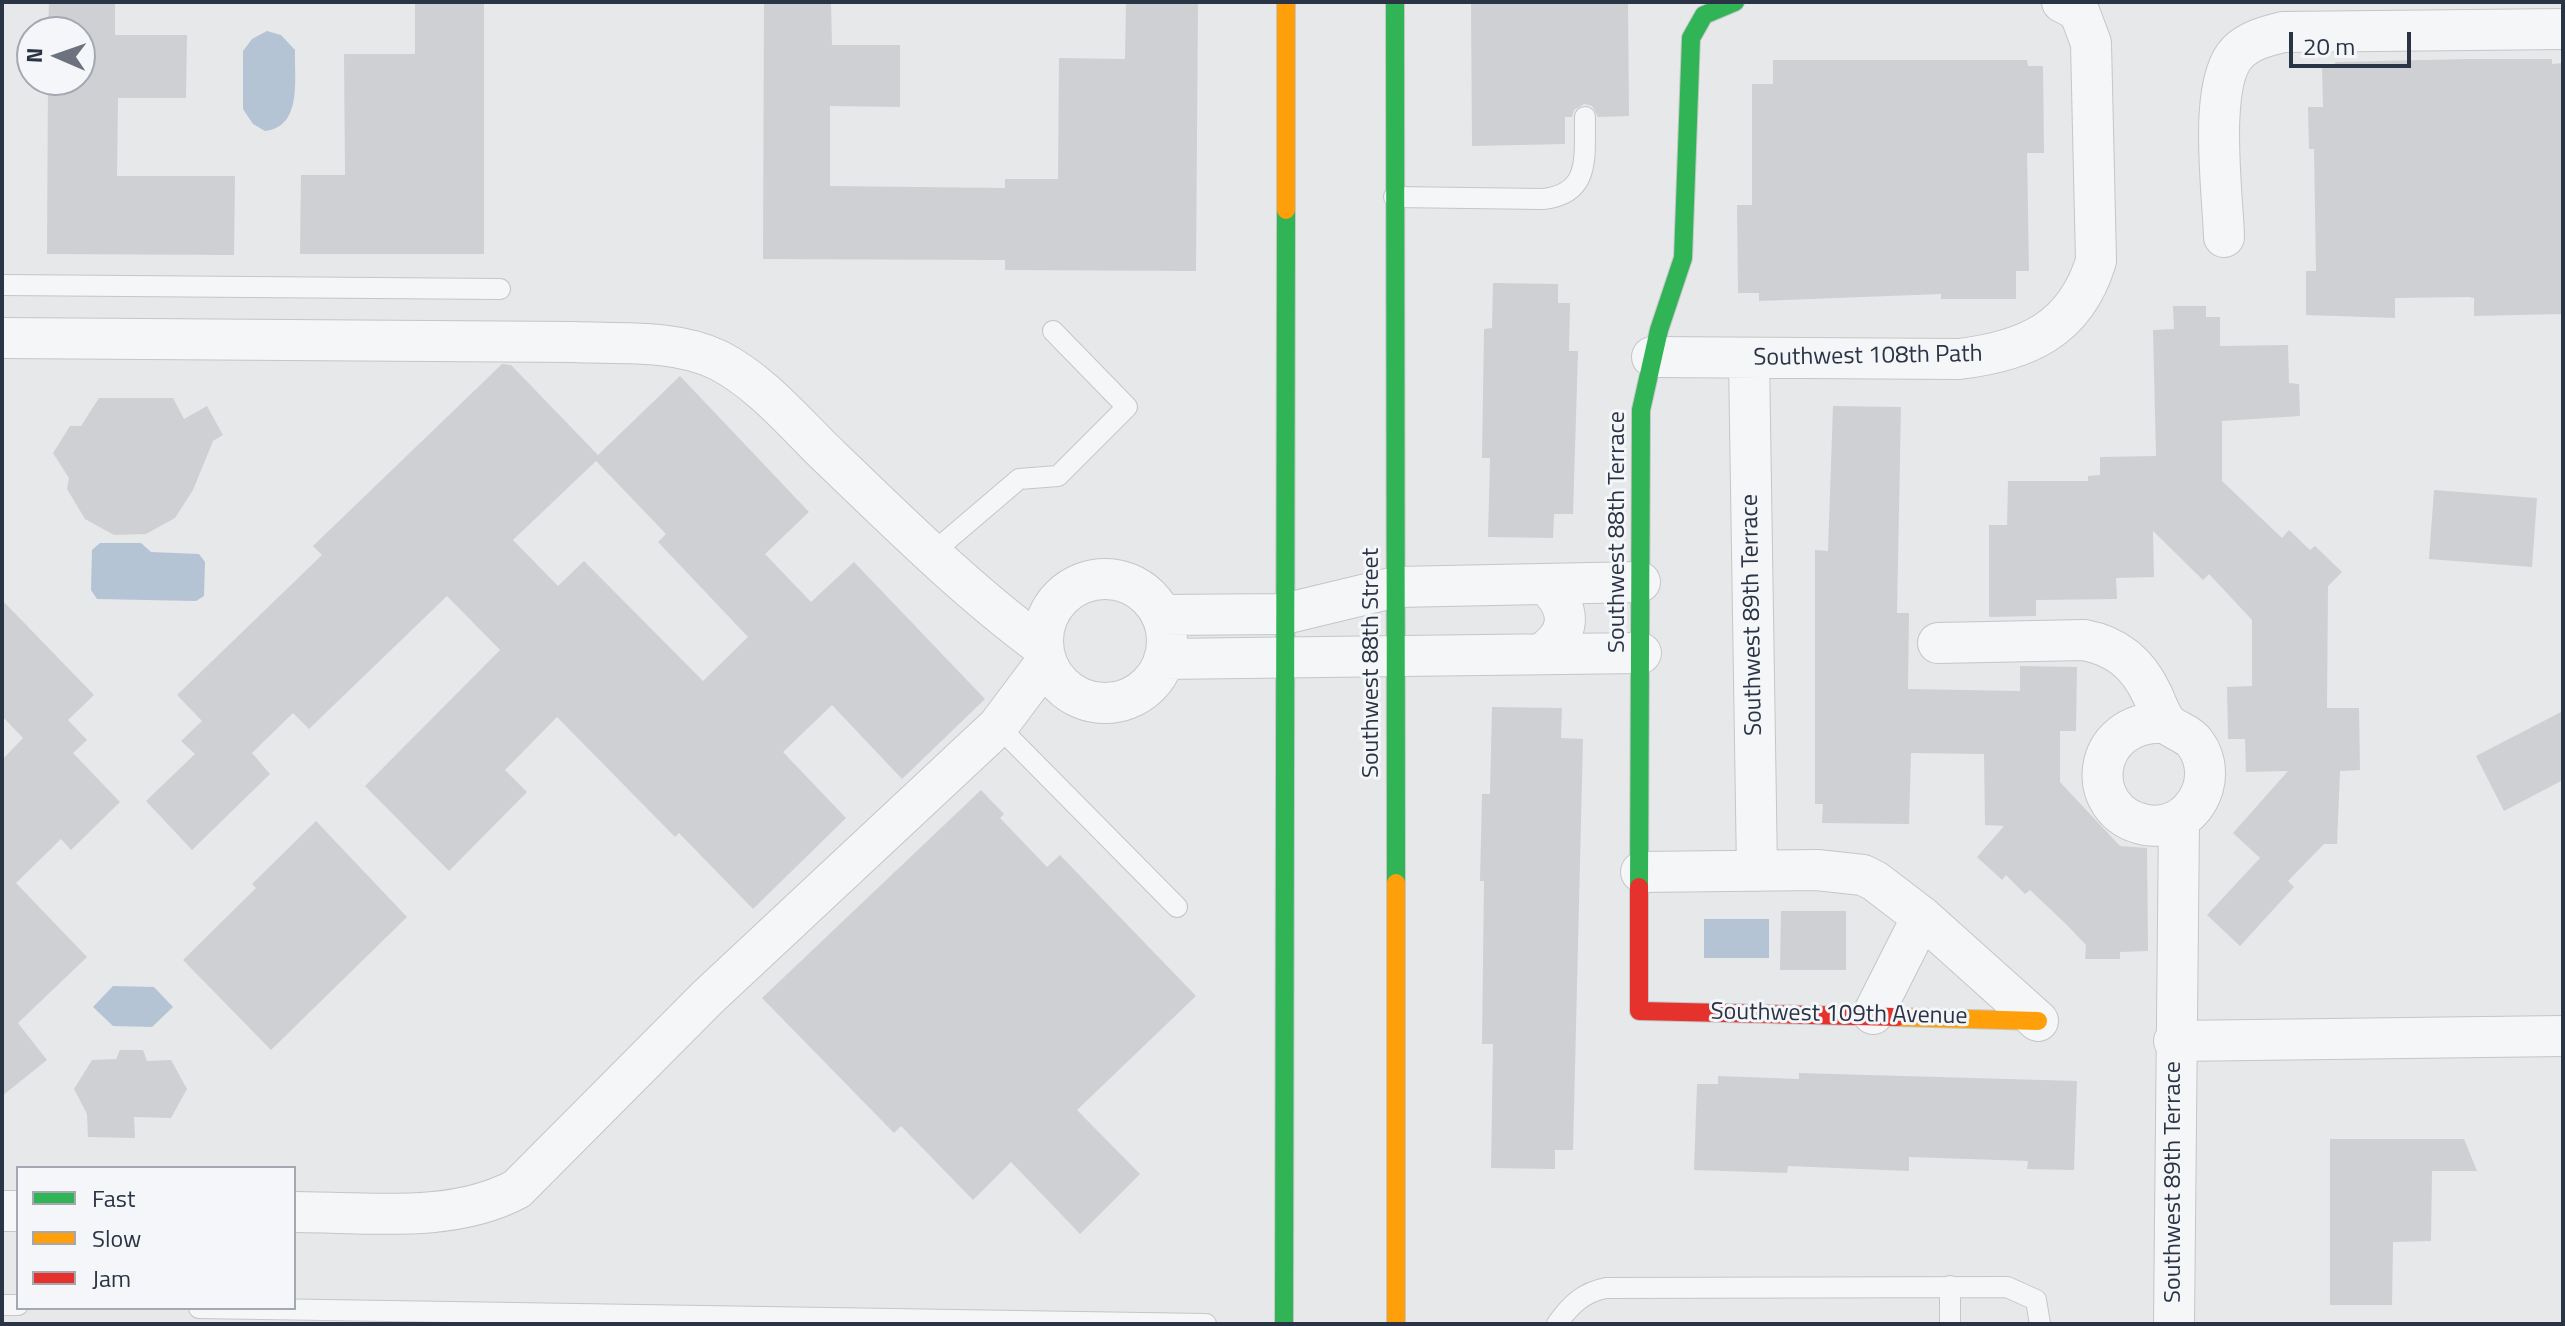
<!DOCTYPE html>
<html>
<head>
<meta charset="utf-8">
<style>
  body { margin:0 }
  #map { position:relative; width:2565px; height:1326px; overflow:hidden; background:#e6e8ea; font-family:"Titillium Web",sans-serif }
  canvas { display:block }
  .frame { position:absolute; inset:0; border:4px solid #2b3445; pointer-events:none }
  .legend { position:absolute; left:16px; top:1166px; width:280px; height:144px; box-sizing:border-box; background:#f4f6f9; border:2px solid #a4a8b1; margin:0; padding:10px 14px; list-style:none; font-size:24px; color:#2b3445 }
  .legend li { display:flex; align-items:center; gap:16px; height:40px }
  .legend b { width:40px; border:2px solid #a4a8b1 }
  .north { position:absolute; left:16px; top:16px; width:80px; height:80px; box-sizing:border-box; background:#f4f6f9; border:2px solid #a4a8b1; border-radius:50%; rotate:272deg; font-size:22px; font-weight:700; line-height:32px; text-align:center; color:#2b3445 }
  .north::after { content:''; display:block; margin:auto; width:28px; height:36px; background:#6c737f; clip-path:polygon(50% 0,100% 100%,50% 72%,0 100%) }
  .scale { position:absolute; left:2289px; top:32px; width:122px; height:36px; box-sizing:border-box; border:4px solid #2b3445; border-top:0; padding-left:10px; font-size:24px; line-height:28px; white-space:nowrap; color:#2b3445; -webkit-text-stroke:6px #f4f6f9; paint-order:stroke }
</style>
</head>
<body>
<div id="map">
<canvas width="2565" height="1326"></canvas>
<div class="frame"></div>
<ul class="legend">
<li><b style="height:10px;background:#30b455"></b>Fast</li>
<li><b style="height:10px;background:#ff9f0a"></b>Slow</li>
<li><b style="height:10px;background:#e5322d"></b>Jam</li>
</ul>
<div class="north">N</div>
<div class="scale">20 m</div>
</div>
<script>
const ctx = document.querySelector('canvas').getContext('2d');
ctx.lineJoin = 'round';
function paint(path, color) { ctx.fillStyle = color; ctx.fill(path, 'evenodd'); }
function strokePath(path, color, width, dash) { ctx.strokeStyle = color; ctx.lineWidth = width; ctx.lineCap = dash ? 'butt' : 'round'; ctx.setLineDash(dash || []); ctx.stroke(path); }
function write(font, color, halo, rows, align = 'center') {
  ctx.font = font + ' "Titillium Web",sans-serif'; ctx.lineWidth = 6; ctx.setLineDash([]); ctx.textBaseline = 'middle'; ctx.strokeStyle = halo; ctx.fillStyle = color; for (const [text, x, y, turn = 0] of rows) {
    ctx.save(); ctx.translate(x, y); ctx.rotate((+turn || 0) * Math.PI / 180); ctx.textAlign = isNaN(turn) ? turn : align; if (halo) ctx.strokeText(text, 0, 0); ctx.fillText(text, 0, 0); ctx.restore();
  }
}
paint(new Path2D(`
  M 267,31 L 281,35 L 295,50 C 294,78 303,127 265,131 L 253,124 L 243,109 L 243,51 L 252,39 Z
  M 100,543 L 141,543 L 151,552 L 199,554 L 205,562 L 204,596 L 196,601 L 97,599 L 91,590 L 92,550 Z
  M 1704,919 L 1769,919 L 1769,958 L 1704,958 Z
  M 113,986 L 154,987 L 173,1007 L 152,1027 L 113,1026 L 93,1007 Z`), '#b4c4d5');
paint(new Path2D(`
  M 49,2 L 115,2 L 115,35 L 187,35 L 186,98 L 118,98 L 117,176 L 235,176 L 234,255 L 47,254 L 48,80 L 80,80 L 80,32 L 48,32 Z
  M 415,2 L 484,2 L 484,254 L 300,254 L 301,175 L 345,175 L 344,54 L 415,54 Z
  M 764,2 L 831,2 L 832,45 L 900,45 L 900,107 L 830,106 L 830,186 L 1005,188 L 1005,179 L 1058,179 L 1059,58 L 1125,59 L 1126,2 L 1198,2 L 1196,271 L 1005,270 L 1005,260 L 763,259 Z
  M 1471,2 L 1628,2 L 1629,116 L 1598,117 L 1592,106 L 1584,104 L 1574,110 L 1572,117 L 1565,117 L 1565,144 L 1472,146 Z
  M 2469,59 L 2552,59 L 2552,64 L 2563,63 L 2563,314 L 2474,316 L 2474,298 L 2469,297 L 2395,298 L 2395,318 L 2306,315 L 2306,271 L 2316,271 L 2314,149 L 2309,149 L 2308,107 L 2323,107 L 2322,67 L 2336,66 L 2335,62 Z
  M 1773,60 L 2027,60 L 2028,66 L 2043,66 L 2044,153 L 2027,153 L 2029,271 L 2016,271 L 2016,299 L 1941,299 L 1941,294 L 1759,301 L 1759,293 L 1738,293 L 1737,205 L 1752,205 L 1752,84 L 1773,84 Z
  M 1493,283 L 1558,284 L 1558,303 L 1570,303 L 1569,351 L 1578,351 L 1573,514 L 1554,514 L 1553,538 L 1488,537 L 1490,458 L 1482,458 L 1484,329 L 1492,328 Z
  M 2173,306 L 2206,306 L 2206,317 L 2220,317 L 2220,346 L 2288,345 L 2289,383 L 2299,384 L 2300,416 L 2222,421 L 2222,481 L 2282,538 L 2289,530 L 2310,550 L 2315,546 L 2342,572 L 2328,586 L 2327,708 L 2359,708 L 2360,770 L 2340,771 L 2337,844 L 2324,844 L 2288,881 L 2294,887 L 2240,946 L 2207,915 L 2260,858 L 2233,833 L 2288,771 L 2246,772 L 2245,739 L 2228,739 L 2227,687 L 2252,686 L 2252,620 L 2209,574 L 2203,580 L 2153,531 L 2154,577 L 2116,578 L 2117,599 L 2036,600 L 2036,616 L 1989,617 L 1989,525 L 2007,525 L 2008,481 L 2088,481 L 2088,476 L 2100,475 L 2100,457 L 2156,456 L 2153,330 L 2174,329 Z
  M 502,364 L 511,365 L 598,455 L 680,376 L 809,512 L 765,554 L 811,602 L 854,562 L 985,699 L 902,779 L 832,705 L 783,752 L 846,818 L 753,909 L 679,833 L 675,837 L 557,717 L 505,770 L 527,792 L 449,871 L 365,786 L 500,650 L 447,596 L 309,729 L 293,713 L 252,753 L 270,774 L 192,850 L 146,801 L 195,754 L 181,741 L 202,721 L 177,695 L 322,555 L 313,546 ZM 596,461 L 666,534 L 658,542 L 748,637 L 703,681 L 584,561 L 558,586 L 513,540 Z
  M 99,398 L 173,398 L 184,419 L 207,406 L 223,435 L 213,441 L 193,490 L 175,518 L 146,534 L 114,535 L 85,519 L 67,489 L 69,478 L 53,453 L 70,426 L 81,426 Z
  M 1833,406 L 1901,407 L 1897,613 L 1909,613 L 1908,689 L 2020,691 L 2020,666 L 2077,667 L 2076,731 L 2060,731 L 2060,782 L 2120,846 L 2147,848 L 2148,951 L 2120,952 L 2120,959 L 2085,959 L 2086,945 L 2067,925 L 2030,890 L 2025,894 L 2006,875 L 2002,880 L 1977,857 L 2004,826 L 1985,825 L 1984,754 L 1911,753 L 1909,824 L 1822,823 L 1823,804 L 1815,804 L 1815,550 L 1828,551 Z
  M 2434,490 L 2537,498 L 2532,567 L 2429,559 Z
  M 2,600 L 94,695 L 68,720 L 87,740 L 73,753 L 120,802 L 71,850 L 61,839 L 16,883 L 87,957 L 18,1023 L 47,1060 L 2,1096 L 2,760 L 23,738 L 2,716 Z
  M 1492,707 L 1562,708 L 1561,738 L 1583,739 L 1573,1150 L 1555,1150 L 1555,1169 L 1491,1168 L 1493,1044 L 1482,1044 L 1484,881 L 1480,881 L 1482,794 L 1490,794 Z
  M 2563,711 L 2563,780 L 2504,811 L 2476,756 Z
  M 981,790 L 1004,814 L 1000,818 L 1047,867 L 1060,855 L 1196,996 L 1077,1110 L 1140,1174 L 1080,1234 L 1011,1162 L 973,1200 L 901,1126 L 894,1133 L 762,998 Z
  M 316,821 L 407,917 L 271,1050 L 183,960 L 256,888 L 252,884 Z
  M 1781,911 L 1846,911 L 1846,970 L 1780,970 Z
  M 120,1050 L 143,1050 L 147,1061 L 171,1060 L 187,1089 L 171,1118 L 134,1117 L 135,1138 L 88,1137 L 87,1114 L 74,1089 L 92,1060 L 116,1059 Z
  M 1799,1073 L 2077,1081 L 2074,1170 L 2027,1169 L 2028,1161 L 1909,1157 L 1909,1171 L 1788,1166 L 1787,1173 L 1694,1170 L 1697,1084 L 1718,1084 L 1718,1076 L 1799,1079 Z
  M 2330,1139 L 2464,1139 L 2477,1171 L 2432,1171 L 2431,1241 L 2393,1242 L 2392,1305 L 2330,1305 Z`), '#ced0d3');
const lane = new Path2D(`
  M 1394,197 L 1543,199 C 1592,194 1584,155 1585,117
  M 2,285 L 500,289
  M 931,554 L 1019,479 L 1058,476 L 1127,407 L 1053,331
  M 998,726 L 1177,907
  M 1950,1286 L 1950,1324
  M 2,1305 L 18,1305
  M 199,1308 L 1206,1324
  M 1557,1324 C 1570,1305 1584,1292 1606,1288 L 2007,1287 L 2036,1300 L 2040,1324`);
const street = new Path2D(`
  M 2224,237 C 2223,195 2207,82 2238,52 C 2250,40 2267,36 2283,32 L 2563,29
  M 2,338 L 573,342 C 620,344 675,339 718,360 C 763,383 797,426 833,460 C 901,525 967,591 1043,647
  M 1652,357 L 1959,359 C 2026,351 2075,330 2096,261 L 2091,43 L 2079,11 L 2062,2
  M 1749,358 L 1757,871
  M1043 641a62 62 0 1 1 124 0a62 62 0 1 1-124 0Z
  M 1161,615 L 1284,614 L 1396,587 L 1640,582
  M 1938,643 L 2084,640 C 2117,646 2138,664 2152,694 C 2156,702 2160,715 2166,722 C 2173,731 2187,732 2195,743 C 2222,779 2191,833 2146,825 C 2081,813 2090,718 2166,723
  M 1541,654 C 1572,633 1572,610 1546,584
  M 1164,659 L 1641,653
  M 1641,872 L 1817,870 L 1863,875 L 1875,881 L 1922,917 L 2038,1021
  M 1873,1014 L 1922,917
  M 2174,1041 L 2563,1036
  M 2,1211 L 18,1211
  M 294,1212 C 366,1212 452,1224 517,1189 L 708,997 L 998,726 L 1046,662
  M 2174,1324 L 2179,820`);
const fast = new Path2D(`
  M 1395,2 L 1396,883
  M 1639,887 L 1641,410 L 1659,330 L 1683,258 L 1691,38 L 1704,15 L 1735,2
  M 1284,1324 L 1286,210`);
const slow = new Path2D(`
  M 1286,210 L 1286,2
  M 1396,883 L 1396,1324
  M 1897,1017 L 2038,1021`);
const jam = new Path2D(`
  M 1639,887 L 1639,1011 L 1897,1017`);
strokePath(lane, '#c4c6c8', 22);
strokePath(street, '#c4c6c8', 42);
strokePath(fast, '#c4c6c8', 20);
strokePath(slow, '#c4c6c8', 20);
strokePath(jam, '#c4c6c8', 20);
strokePath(lane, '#f5f6f7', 20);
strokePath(street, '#f5f6f7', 40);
strokePath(fast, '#30b455', 18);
strokePath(slow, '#ff9f0a', 18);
strokePath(jam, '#e5322d', 18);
write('24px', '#2b3445', '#f4f6f9', [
  ["Southwest 108th Path",1868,357,-1],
  ["Southwest 88th Terrace",1618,532,-90],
  ["Southwest 89th Terrace",1753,615,-91],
  ["Southwest 88th Street",1372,663,-90],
  ["Southwest 109th Avenue",1839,1015,1],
  ["Southwest 89th Terrace",2174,1182,-90]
]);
</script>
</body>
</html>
